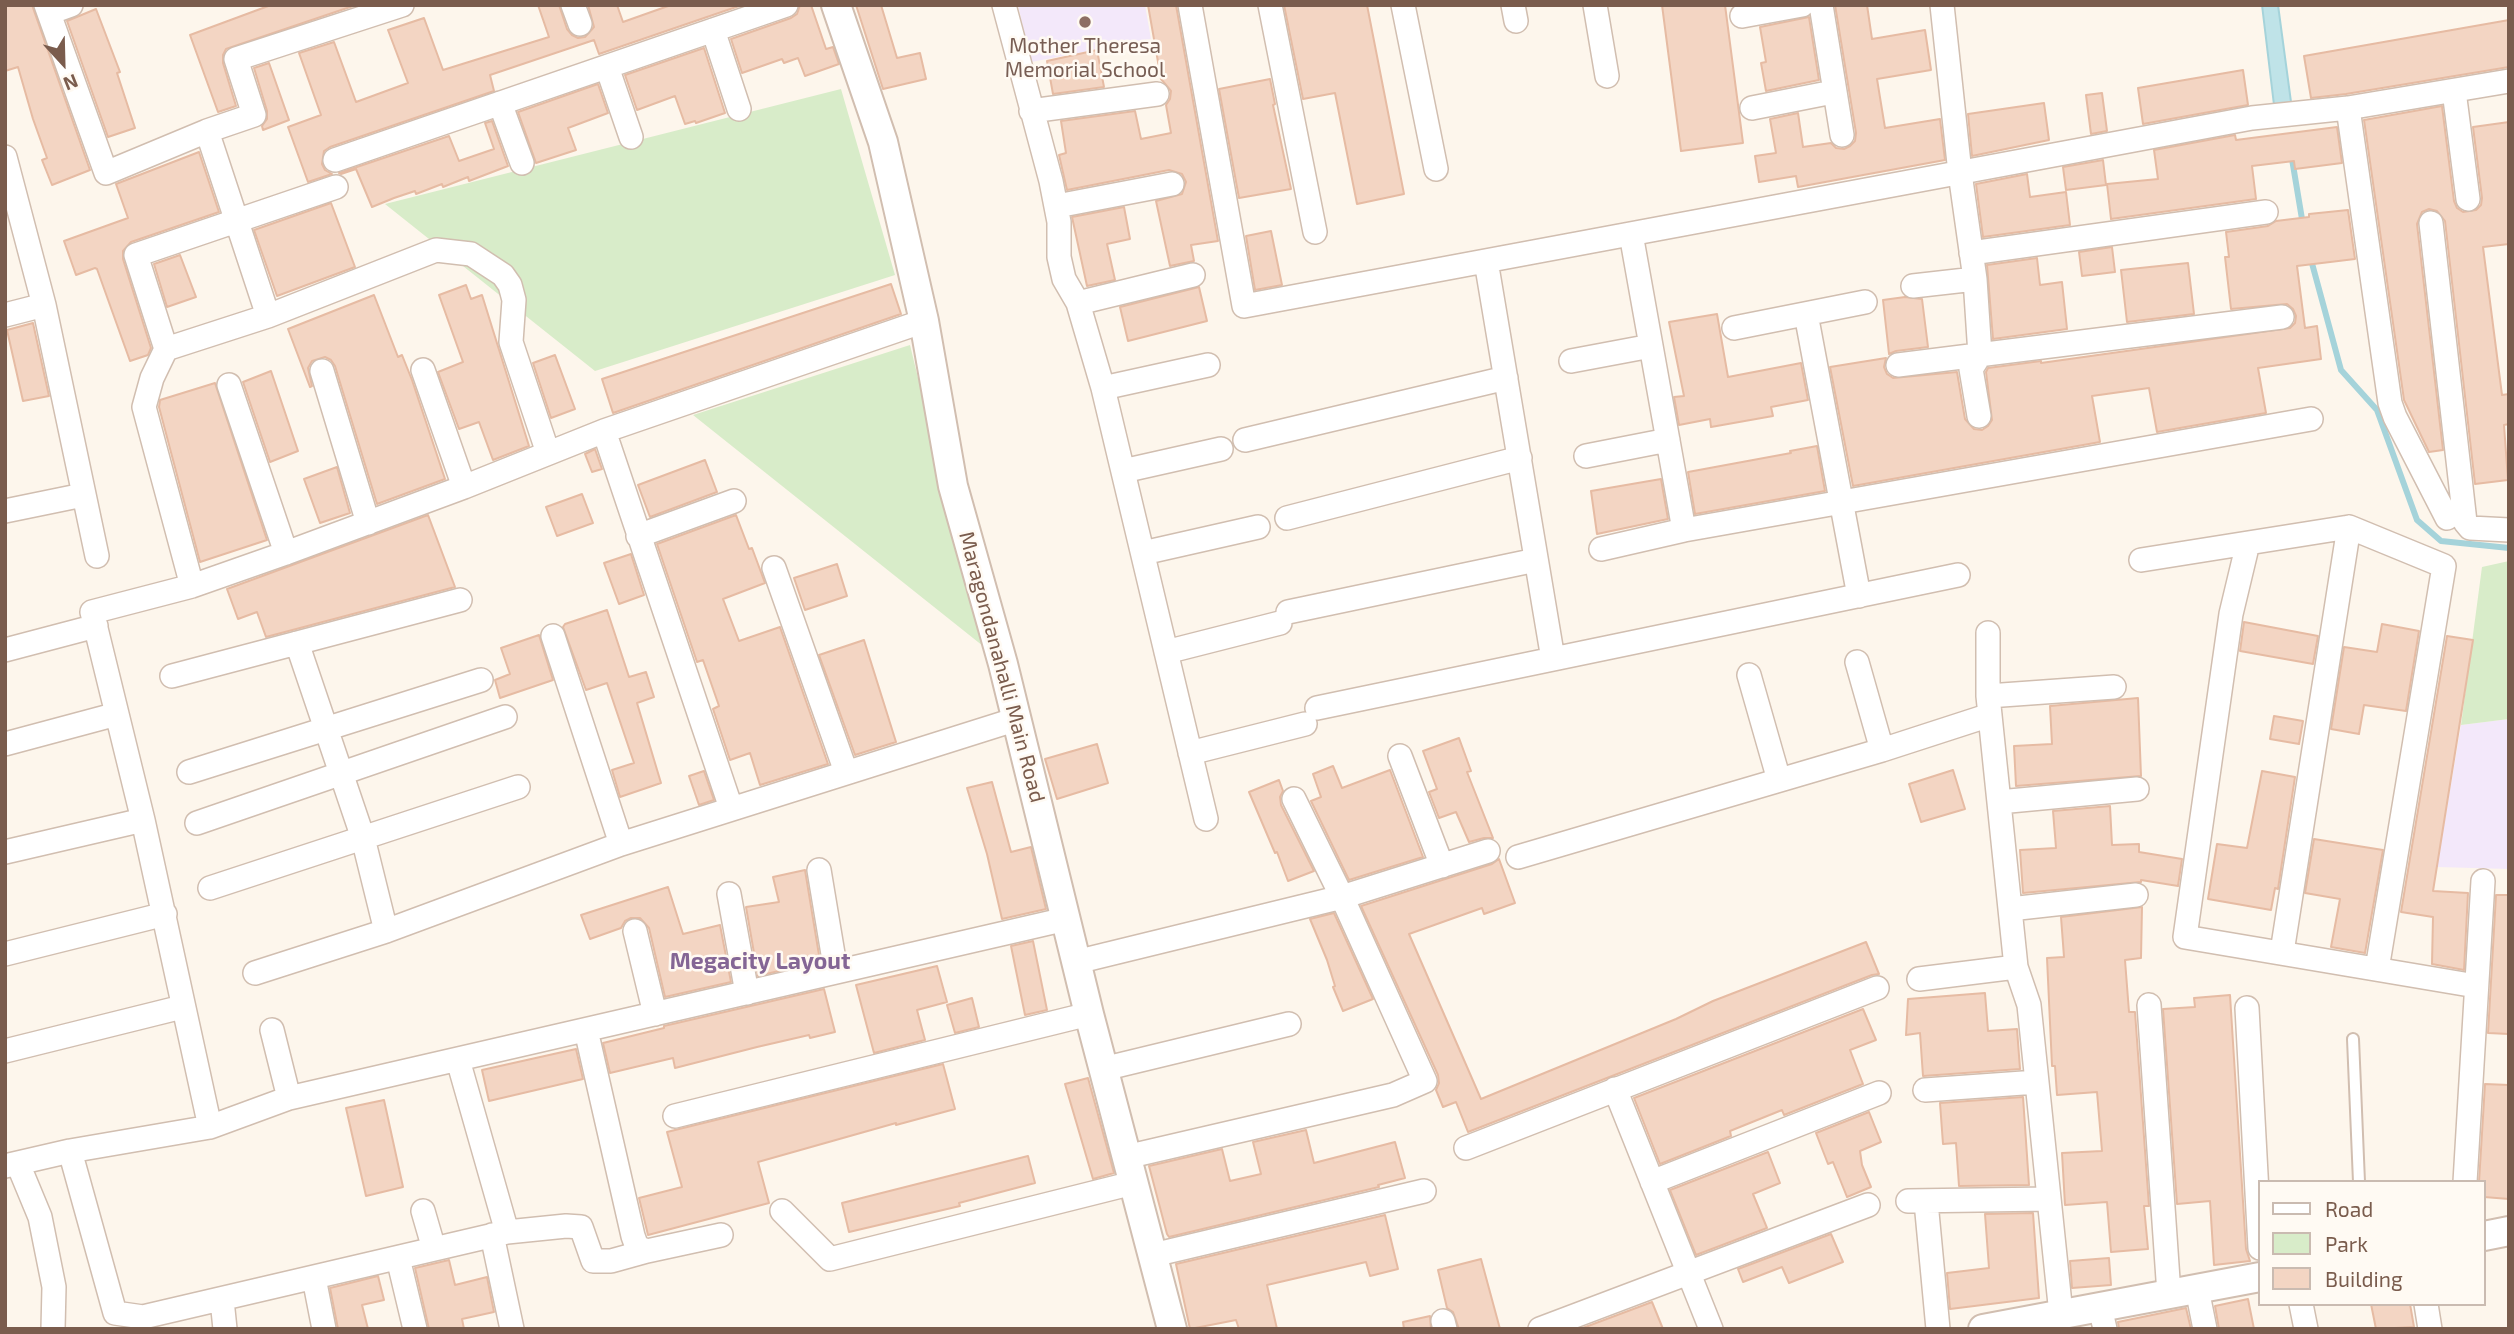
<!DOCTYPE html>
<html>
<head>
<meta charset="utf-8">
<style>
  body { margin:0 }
  #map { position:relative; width:2514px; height:1334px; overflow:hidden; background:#fdf6ec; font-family:"Exo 2",sans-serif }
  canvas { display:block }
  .frame { position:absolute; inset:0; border:7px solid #7a5c4d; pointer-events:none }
  .legend { position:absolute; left:2258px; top:1180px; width:228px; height:126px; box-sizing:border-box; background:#fffaf3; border:2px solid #cabbb1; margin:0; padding:9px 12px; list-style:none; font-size:21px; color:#7a5c4d }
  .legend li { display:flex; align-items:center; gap:14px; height:35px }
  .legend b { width:35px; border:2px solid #cabbb1 }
  .north { position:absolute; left:28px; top:28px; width:70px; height:70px; -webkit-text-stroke:5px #fffaf3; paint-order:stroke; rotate:158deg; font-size:19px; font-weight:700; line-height:28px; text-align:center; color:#7a5c4d }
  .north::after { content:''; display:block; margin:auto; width:24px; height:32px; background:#7a5c4d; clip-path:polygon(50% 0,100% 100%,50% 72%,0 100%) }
</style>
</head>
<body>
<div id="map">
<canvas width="2514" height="1334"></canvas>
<div class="frame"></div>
<ul class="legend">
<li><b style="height:9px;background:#fff"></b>Road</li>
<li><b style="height:19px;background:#d8ecc9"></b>Park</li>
<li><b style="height:19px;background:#f3d5c3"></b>Building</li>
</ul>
<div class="north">N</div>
</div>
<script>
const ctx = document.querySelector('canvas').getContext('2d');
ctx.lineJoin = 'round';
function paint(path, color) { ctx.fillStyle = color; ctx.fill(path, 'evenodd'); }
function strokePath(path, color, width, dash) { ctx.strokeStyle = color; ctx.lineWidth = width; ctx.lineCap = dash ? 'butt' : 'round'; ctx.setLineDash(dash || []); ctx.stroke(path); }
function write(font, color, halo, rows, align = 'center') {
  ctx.font = font + ' "Exo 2",sans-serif'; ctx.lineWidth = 5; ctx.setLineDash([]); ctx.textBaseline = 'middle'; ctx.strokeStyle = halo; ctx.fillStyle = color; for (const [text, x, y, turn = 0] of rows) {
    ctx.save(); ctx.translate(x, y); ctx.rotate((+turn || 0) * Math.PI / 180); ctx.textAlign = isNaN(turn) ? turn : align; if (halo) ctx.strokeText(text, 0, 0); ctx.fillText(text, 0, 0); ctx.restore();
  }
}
paint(new Path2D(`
  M 1018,5 L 1145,5 L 1151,39 L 1031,62 Z
  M 2509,719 L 2509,869 L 2437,867 L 2461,725 Z`), '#f3e8fa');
paint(new Path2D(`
  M 841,89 L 895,275 L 595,371 L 385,204 Z
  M 910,345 L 983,646 L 693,415 Z
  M 2509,561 L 2509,719 L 2461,725 L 2482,567 Z`), '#d8ecc9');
const water = new Path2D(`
  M 2262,5 L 2278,5 L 2291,102 L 2274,105 Z`);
paint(water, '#bfe3e8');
strokePath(water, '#a5d3da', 2);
strokePath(new Path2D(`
  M 2291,153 L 2303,225
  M 2310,256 L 2341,370 L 2377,410 L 2417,520 L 2441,541 L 2509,548`), '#a5d3da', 6);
const building = new Path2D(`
  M 5,5 L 32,5 L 90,170 L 52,185 L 42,160 L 47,158 L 33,119 L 18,67 L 5,71 Z
  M 271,5 L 356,5 L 226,49 L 223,55 L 223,63 L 236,106 L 218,112 L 190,35 Z
  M 538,5 L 559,5 L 567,29 L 572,35 L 578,38 L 585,37 L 594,27 L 588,5 L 617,5 L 623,22 L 671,5 L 742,5 L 599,54 L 594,40 L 490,75 L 494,91 L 330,147 L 324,151 L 322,164 L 325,170 L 332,174 L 308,182 L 288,127 L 321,115 L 299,53 L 334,42 L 356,102 L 408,83 L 388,30 L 424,18 L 443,70 L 549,37 Z
  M 800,5 L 811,5 L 826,49 L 833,47 L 839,64 L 805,76 L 798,58 L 784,63 L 782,59 L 742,73 L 731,39 L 791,18 L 797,14 Z
  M 856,5 L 881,5 L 897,58 L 920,53 L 926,79 L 883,89 Z
  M 1148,5 L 1176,5 L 1218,241 L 1191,245 L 1194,261 L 1170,266 L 1156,201 L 1182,194 L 1186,182 L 1182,174 L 1169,170 L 1067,190 L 1059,155 L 1066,153 L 1061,121 L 1135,111 L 1141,139 L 1171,133 L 1166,105 L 1170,99 L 1171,91 L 1161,79 Z
  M 1284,5 L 1367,5 L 1404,194 L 1357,204 L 1335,93 L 1303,99 Z
  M 1662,5 L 1725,5 L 1743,143 L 1681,151 Z
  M 1835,5 L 1867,5 L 1872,39 L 1925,30 L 1931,70 L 1877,79 L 1885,128 L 1940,119 L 1945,160 L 1798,187 L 1796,176 L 1759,182 L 1755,156 L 1776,153 L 1770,119 L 1798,113 L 1803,147 L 1831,143 L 1836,148 L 1844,149 L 1850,146 L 1855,141 L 1856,133 Z
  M 96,9 L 120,72 L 117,73 L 135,128 L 108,137 L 67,21 Z
  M 1809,17 L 1819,80 L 1766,91 L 1761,63 L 1766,62 L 1760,27 Z
  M 2509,20 L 2509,67 L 2346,94 L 2311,98 L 2304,56 Z
  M 704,48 L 725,113 L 696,123 L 695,121 L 685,124 L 675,96 L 637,110 L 625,75 Z
  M 1097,50 L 1104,87 L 1053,94 L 1047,61 Z
  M 269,63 L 289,120 L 263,130 L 262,126 L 267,119 L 267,111 L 254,68 Z
  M 2243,70 L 2248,105 L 2143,124 L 2138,88 Z
  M 1270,79 L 1275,104 L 1273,105 L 1291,189 L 1239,198 L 1219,89 Z
  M 598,84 L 608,113 L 568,128 L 576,150 L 536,163 L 518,112 Z
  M 2102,93 L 2107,131 L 2091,134 L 2086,95 Z
  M 2044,103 L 2049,140 L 1972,156 L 1968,114 Z
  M 2442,106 L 2454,201 L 2457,208 L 2463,212 L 2476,210 L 2481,205 L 2482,198 L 2473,127 L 2509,122 L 2509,244 L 2483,247 L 2502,395 L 2509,394 L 2509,424 L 2504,425 L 2508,480 L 2475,484 L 2445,221 L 2437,211 L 2429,209 L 2422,212 L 2417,224 L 2443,450 L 2429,452 L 2404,400 L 2364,120 Z
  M 492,121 L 508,166 L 469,181 L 468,177 L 443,187 L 442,184 L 416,194 L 415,191 L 394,198 L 372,207 L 356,169 L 341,174 L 339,173 L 449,136 L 459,161 L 494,149 L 485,123 Z
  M 2337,127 L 2342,163 L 2295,169 L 2294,161 L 2252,166 L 2256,199 L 2111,219 L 2107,184 L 2158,179 L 2154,150 L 2235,135 L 2236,140 Z
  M 199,152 L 219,212 L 131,242 L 123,251 L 123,259 L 151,348 L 148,355 L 130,361 L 97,269 L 95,268 L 76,275 L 64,241 L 128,218 L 116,184 Z
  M 2103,160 L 2106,185 L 2066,190 L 2063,167 Z
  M 2027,174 L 2030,197 L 2066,192 L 2070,225 L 1983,237 L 1976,184 Z
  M 331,203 L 355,267 L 277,296 L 254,230 Z
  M 1124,207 L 1130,239 L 1107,244 L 1115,280 L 1087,286 L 1072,217 Z
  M 2348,210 L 2355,259 L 2297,266 L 2305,328 L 2317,326 L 2321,359 L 2258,368 L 2266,413 L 2157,432 L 2149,388 L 2092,396 L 2100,442 L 1853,486 L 1830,367 L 1886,358 L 1884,367 L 1887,374 L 1893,378 L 1957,372 L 1965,419 L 1974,429 L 1982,430 L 1988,426 L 1992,420 L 1986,372 L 1988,368 L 2041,361 L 2041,363 L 2290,328 L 2295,323 L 2296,316 L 2293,309 L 2287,304 L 2231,309 L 2225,257 L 2229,257 L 2226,232 L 2268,226 L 2276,221 L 2309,217 L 2309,214 Z
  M 1271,231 L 1282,285 L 1255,290 L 1246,236 Z
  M 2112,247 L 2115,272 L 2082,276 L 2079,252 Z
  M 180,255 L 196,297 L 167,307 L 154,264 Z
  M 2037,258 L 2040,285 L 2062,282 L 2067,329 L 1993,339 L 1987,265 Z
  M 2188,263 L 2194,314 L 2127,322 L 2121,270 Z
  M 891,284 L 901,314 L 613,413 L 602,379 Z
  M 466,285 L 471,299 L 482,295 L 529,446 L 493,460 L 479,422 L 459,429 L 438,372 L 463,362 L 439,295 Z
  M 1199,287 L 1207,321 L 1128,341 L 1120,307 Z
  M 374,295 L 398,357 L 402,355 L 412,380 L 445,479 L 377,504 L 335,366 L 331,360 L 325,357 L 312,361 L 308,368 L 312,386 L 310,387 L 288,329 Z
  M 1905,297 L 1922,299 L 1928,347 L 1896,351 L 1889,354 L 1883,300 Z
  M 1717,314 L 1728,377 L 1801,363 L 1808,400 L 1771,407 L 1773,416 L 1711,427 L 1710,419 L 1679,425 L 1674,397 L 1684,396 L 1669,322 Z
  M 33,323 L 49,396 L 23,401 L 7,330 Z
  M 555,355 L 575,409 L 551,418 L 533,363 Z
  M 271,371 L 298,451 L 270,462 L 243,382 Z
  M 215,383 L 267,540 L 200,562 L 159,407 L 160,400 Z
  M 1817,446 L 1825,491 L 1695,514 L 1688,472 L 1791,453 L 1790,451 Z
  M 595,449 L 602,469 L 592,472 L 585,454 Z
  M 705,460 L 717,492 L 650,517 L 638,485 Z
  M 337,467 L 350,513 L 320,523 L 304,479 Z
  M 1661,479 L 1668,519 L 1597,534 L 1591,491 Z
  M 582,494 L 593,523 L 557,536 L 546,507 Z
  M 428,515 L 455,587 L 266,637 L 257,612 L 238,619 L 227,589 Z
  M 736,515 L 749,549 L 752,548 L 765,583 L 723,599 L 739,641 L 780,627 L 828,764 L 760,785 L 750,753 L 730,760 L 713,709 L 719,706 L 703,660 L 697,662 L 657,544 Z
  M 631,554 L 644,595 L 619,604 L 604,563 Z
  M 837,564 L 847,596 L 805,610 L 794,578 Z
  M 607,610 L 629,677 L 646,672 L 654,697 L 637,703 L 661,783 L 620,797 L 612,770 L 634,763 L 607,683 L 586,690 L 563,627 L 565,624 Z
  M 2244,622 L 2318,636 L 2313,664 L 2240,651 Z
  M 2382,624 L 2419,631 L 2406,711 L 2364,705 L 2359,734 L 2331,729 L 2344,647 L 2377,652 Z
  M 539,635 L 553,680 L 500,698 L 495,680 L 510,674 L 501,648 Z
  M 2447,636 L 2473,640 L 2433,891 L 2468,893 L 2464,970 L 2432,964 L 2433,917 L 2401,912 Z
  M 864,640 L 896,742 L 855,755 L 819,655 Z
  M 2138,698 L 2141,776 L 2016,786 L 2014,746 L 2052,744 L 2050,706 Z
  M 2274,716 L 2303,721 L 2299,744 L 2270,739 Z
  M 1459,738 L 1471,771 L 1467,772 L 1493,838 L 1484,838 L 1469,842 L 1456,812 L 1439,818 L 1429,792 L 1437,789 L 1423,751 Z
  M 1097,744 L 1108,783 L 1057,799 L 1045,759 Z
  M 1333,766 L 1342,788 L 1390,770 L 1423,857 L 1349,880 L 1311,801 L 1321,797 L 1313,774 Z
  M 1953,770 L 1965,809 L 1921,822 L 1909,784 Z
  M 704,771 L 714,800 L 699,805 L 689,776 Z
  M 2262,771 L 2295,777 L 2278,889 L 2275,888 L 2271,910 L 2208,899 L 2217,844 L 2247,848 Z
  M 1279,780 L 1283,791 L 1280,797 L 1281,805 L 1314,871 L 1288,881 L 1277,852 L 1275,853 L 1249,792 Z
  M 992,782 L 1011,852 L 1031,847 L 1046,909 L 1002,919 L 987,854 L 967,788 Z
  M 2110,806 L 2112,845 L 2139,844 L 2139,852 L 2182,859 L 2178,886 L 2141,880 L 2141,882 L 2023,893 L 2020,850 L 2056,848 L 2053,811 Z
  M 2314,839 L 2383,850 L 2365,953 L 2331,947 L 2340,899 L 2305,893 Z
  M 1499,859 L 1515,903 L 1484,914 L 1482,908 L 1409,934 L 1481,1099 L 1676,1019 L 1713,1001 L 1866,942 L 1879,974 L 1872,975 L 1468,1132 L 1456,1102 L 1443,1107 L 1436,1090 L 1439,1083 L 1438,1075 L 1361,906 L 1492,864 Z
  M 805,870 L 820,961 L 758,976 L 746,907 L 779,902 L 773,877 Z
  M 668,887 L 683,934 L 720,925 L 731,982 L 665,997 L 649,928 L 640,918 L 631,918 L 625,921 L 621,928 L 590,939 L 581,915 Z
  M 2496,895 L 2509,895 L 2509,1034 L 2488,1033 Z
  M 2142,907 L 2141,958 L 2125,960 L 2129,1012 L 2135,1012 L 2149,1206 L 2144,1206 L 2148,1249 L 2111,1252 L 2107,1202 L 2065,1205 L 2062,1153 L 2102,1151 L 2097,1092 L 2057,1095 L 2055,1066 L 2052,1066 L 2047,958 L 2064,957 L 2061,917 Z
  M 1334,913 L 1373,999 L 1343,1011 L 1333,987 L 1335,986 L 1327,960 L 1310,919 Z
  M 1033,941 L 1047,1010 L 1025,1015 L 1011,946 Z
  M 937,966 L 947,1002 L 917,1010 L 925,1040 L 874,1053 L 856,985 Z
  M 824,989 L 835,1032 L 810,1038 L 809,1035 L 757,1047 L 675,1068 L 673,1058 L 610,1073 L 603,1043 L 664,1028 L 664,1026 Z
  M 1985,993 L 1988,1031 L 2017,1029 L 2020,1069 L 1923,1076 L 1920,1033 L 1906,1035 L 1908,999 Z
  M 2230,995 L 2246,1249 L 2250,1261 L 2214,1265 L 2210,1201 L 2177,1204 L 2163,1009 L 2195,1007 L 2194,998 Z
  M 972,998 L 979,1027 L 955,1033 L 947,1005 Z
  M 1863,1009 L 1876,1040 L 1850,1050 L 1863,1084 L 1784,1115 L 1782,1110 L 1730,1131 L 1731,1136 L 1660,1164 L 1634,1098 Z
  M 576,1049 L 583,1079 L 489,1101 L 482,1070 Z
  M 943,1064 L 955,1109 L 896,1125 L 896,1123 L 758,1162 L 769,1203 L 648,1235 L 639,1198 L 682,1187 L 667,1132 Z
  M 1088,1078 L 1114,1173 L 1093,1179 L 1065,1084 Z
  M 2485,1084 L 2509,1085 L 2509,1199 L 2484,1197 L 2484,1182 L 2479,1182 Z
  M 2023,1097 L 2029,1185 L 1959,1186 L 1956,1143 L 1943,1144 L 1940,1103 Z
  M 384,1100 L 403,1187 L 366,1196 L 346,1108 Z
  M 1869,1112 L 1881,1142 L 1860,1151 L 1862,1165 L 1871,1187 L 1847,1197 L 1833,1162 L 1828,1164 L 1816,1133 Z
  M 1306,1130 L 1314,1163 L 1395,1142 L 1405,1178 L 1378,1185 L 1379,1187 L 1169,1237 L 1167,1234 L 1149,1166 L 1222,1149 L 1230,1181 L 1261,1174 L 1253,1142 Z
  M 1768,1152 L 1780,1183 L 1753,1194 L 1767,1228 L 1696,1255 L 1670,1190 Z
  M 1028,1156 L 1035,1183 L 959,1203 L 960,1206 L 849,1232 L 842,1203 Z
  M 2033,1213 L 2039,1298 L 1950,1309 L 1947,1273 L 1989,1268 L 1985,1214 Z
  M 1385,1215 L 1398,1269 L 1370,1276 L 1366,1262 L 1267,1285 L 1277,1329 L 1239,1329 L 1236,1320 L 1190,1329 L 1176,1264 Z
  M 1831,1234 L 1843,1262 L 1789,1283 L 1782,1267 L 1743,1282 L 1738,1269 Z
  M 2109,1258 L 2111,1285 L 2072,1288 L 2070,1261 Z
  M 1481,1259 L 1500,1329 L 1459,1329 L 1453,1312 L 1447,1308 L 1438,1270 Z
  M 449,1260 L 455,1285 L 487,1277 L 494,1312 L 462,1319 L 464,1329 L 429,1329 L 415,1268 Z
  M 378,1276 L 384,1300 L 362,1305 L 368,1329 L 338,1329 L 330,1288 Z
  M 2248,1299 L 2254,1329 L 2219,1329 L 2215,1306 Z
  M 1652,1302 L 1663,1329 L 1580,1329 Z
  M 2371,1304 L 2410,1304 L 2414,1327 L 2376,1329 Z
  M 2186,1308 L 2191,1329 L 2119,1329 L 2118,1322 Z
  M 1430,1316 L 1431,1329 L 1404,1329 L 1403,1322 Z`);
paint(building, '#f3d5c3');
strokePath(building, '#e6bba3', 2);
const service = new Path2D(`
  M 2353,1039 L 2359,1182`);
const minor = new Path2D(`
  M 46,5 L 106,173 L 207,131
  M 573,5 L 580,24
  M 1004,5 L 1051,181 L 1059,222 L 1059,257 L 1064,279 L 1078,303 L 1103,388 L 1206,819
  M 1190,5 L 1244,306 L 2252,118 L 2348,108 L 2509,81
  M 1270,5 L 1315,232
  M 1403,5 L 1436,169
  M 1513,5 L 1516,21
  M 1595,5 L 1607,76
  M 1821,5 L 1842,135
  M 1942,5 L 1960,173 L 1975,279 L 1980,355 L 1971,369 L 1979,416
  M 49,13 L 71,5
  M 1742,16 L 1802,5
  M 713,30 L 739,109
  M 607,67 L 631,137
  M 2454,91 L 2468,199
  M 500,103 L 522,163
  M 1752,108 L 1833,92
  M 2348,108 L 2390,403 L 2395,417 L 2447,518
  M 1031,111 L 1157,94
  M 5,157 L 44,305 L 97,556
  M 335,160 L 786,5
  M 1057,206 L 1172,184
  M 2431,223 L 2465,522 L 2470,528 L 2509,530
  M 1631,234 L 1684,530 L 2311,419
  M 1971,253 L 2266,212
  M 1486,261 L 1553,659
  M 1913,286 L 1975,279
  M 1078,303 L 1193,275
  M 1806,314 L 1859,596
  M 5,315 L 44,305
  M 268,316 L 207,131 L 254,115 L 236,59 L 402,5
  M 1734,328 L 1865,302
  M 166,349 L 136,255 L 336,187
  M 1571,361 L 1651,346
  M 1898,365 L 2282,317
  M 423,370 L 464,487
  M 322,371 L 368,523
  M 229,385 L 286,553
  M 1103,388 L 1208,365
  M 604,431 L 731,808
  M 1245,440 L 1506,378
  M 1586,456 L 1668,440
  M 1123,471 L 1221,449
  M 5,511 L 83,495
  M 1287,518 L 1520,458
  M 638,536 L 734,501
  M 1601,549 L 1684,530
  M 1143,553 L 1258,527
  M 2141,560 L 2248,543
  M 774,568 L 846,772
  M 192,586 L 144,407 L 152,378 L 166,349 L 268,316 L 436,250 L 471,254 L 503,275 L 510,285 L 514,300 L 511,342 L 548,453
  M 1288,612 L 1536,560
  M 1988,633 L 1988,696 L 2016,967 L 2029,1005 L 2061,1314
  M 553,636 L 621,844
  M 297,643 L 363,838 L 386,931
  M 5,650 L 96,626
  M 1166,652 L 1280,623
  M 1857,662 L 1882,750
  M 1749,675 L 1779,780
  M 172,676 L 460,600
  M 1988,696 L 2114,687
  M 1317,708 L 1958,575
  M 5,744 L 117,714
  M 1190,753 L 1305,724
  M 1400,756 L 1442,866
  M 189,772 L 481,680
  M 1999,802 L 2137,789
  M 197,823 L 505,717
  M 5,852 L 143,820
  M 1518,857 L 1882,750 L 1990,715
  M 819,870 L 836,972
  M 210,888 L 518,787
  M 729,894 L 747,993
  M 2010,909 L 2136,895
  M 635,931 L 655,1014
  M 2282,952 L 2349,527
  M 5,954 L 165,914
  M 1076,962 L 1342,897 L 1488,851
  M 2377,969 L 2444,566 L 2349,527 L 2248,543 L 2231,614 L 2185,937 L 2476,986
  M 255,973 L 386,931 L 621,844 L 1017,719
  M 1919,979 L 2016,967
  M 2149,1005 L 2169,1294
  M 2247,1008 L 2260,1248
  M 272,1030 L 289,1098
  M 586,1030 L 633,1236 L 637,1247 L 647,1251 L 721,1235
  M 5,1051 L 182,1007
  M 458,1060 L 507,1232
  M 1103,1069 L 1289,1024
  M 1615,1089 L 1711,1329
  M 1925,1090 L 2037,1082
  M 675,1116 L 1089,1014
  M 210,1127 L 143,820 L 92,612 L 192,586 L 286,553 L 464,487 L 604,431 L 924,321
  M 1466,1148 L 1877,988
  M 70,1151 L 115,1313 L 143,1317 L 507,1232 L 566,1226 L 581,1227 L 593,1261 L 611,1261 L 647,1251
  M 1126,1157 L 1393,1095 L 1425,1081 L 1342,897 L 1294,799
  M 18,1164 L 40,1217 L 54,1287 L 53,1329
  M 5,1166 L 70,1151 L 210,1127 L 289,1098 L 1066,919
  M 1652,1182 L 1879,1093
  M 2465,1182 L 2483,881
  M 1908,1201 L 2049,1199
  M 1926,1202 L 1938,1329
  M 423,1211 L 434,1249
  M 782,1211 L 830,1259 L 1133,1183
  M 492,1235 L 512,1329
  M 1153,1255 L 1424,1191
  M 398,1258 L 415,1329
  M 314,1278 L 324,1329
  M 2197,1289 L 2205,1329
  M 222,1300 L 225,1329
  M 2301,1304 L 2306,1329
  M 2426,1304 L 2430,1329
  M 2100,1307 L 2105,1329
  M 1443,1321 L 1445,1329
  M 1540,1329 L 1868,1205`);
const tertiary = new Path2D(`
  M 836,5 L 883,142 L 924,321 L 953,486 L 1003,664 L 1089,1014 L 1172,1329
  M 2484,1236 L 2509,1231
  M 1983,1329 L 2260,1277`);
strokePath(service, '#d1beb0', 14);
strokePath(minor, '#d1beb0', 26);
strokePath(tertiary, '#d1beb0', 32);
strokePath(service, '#fff', 10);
strokePath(minor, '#fff', 23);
strokePath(tertiary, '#fff', 28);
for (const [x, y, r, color] of [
  [1085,22,7,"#8d6e63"]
]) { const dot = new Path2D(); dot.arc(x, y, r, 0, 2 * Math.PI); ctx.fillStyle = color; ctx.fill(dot); strokePath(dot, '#fffaf3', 2.5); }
write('21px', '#785e54', '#fffaf3', [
  ["Mother Theresa",1085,46],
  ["Memorial School",1085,70]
]);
write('21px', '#7a5c4d', '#fffaf3', [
  ["Maragondanahalli Main Road",1002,667,75]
]);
write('bold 23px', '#846695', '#fffaf3', [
  ["Megacity Layout",760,961]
]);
</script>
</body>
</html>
